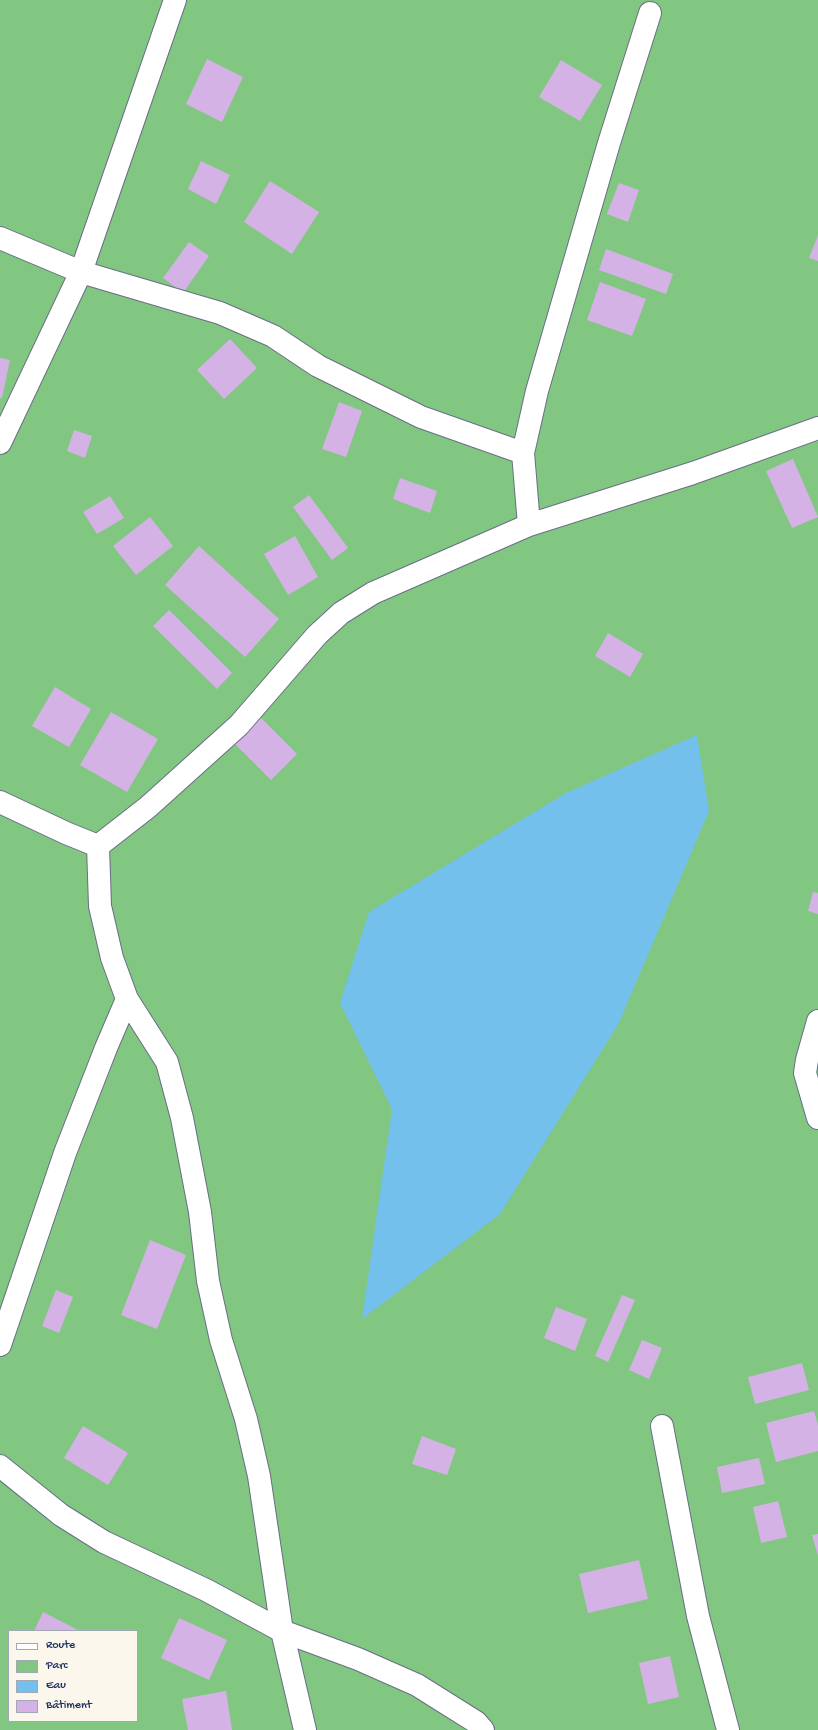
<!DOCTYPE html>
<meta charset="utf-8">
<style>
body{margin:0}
#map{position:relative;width:818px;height:1730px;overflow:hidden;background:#f6e3cc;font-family:"Gochi Hand",sans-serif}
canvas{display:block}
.legend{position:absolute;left:8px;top:1630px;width:130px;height:92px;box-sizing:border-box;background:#fbf7ec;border:1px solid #a1a7b3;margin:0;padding:5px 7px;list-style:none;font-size:12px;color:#1b2f5e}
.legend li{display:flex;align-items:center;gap:8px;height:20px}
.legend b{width:20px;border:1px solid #a1a7b3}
</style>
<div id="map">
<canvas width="818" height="1730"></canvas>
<ul class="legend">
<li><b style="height:5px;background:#fff"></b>Route</li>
<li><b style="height:11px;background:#82c781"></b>Parc</li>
<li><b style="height:11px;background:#73c0ed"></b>Eau</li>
<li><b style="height:11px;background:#d4b2e5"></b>Bâtiment</li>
</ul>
</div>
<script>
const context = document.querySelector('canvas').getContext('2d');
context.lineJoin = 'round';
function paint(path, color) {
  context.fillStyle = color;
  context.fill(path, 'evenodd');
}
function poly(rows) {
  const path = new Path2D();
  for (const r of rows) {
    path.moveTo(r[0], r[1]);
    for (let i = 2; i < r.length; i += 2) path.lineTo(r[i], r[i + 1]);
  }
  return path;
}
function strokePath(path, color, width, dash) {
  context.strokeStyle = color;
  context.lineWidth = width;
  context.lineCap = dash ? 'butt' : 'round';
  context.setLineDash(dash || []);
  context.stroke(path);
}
paint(poly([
 [0,0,818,0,818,1730,0,1730],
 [9,1631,137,1631,137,1721,9,1721]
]), '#82c781');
paint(poly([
 [697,735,709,811,619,1023,500,1214,362,1319,392,1109,340,1003,369,912,566,793]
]), '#73c0ed');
paint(poly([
 [207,59,243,77,222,122,186,104],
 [561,60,602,85,580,121,539,97],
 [201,161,230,175,216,204,188,189],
 [270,181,319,212,292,254,244,222],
 [619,183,639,190,628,222,607,214],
 [818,235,818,261,809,258],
 [189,242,209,256,183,293,163,278],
 [606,249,673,274,666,294,599,270],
 [600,282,646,299,632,336,587,320],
 [230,339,257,368,224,399,197,370],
 [0,358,10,360,2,398,0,398],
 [339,402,362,411,346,457,322,449],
 [74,430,92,436,85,458,67,451],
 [793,459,818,517,792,528,766,471],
 [400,478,437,491,430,513,393,499],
 [309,495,348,548,332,560,293,507],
 [110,496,124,518,97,534,83,512],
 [150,517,173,546,136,575,113,546],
 [295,536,318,577,288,595,264,554],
 [199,546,279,619,245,657,165,585],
 [169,610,232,673,217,689,153,626],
 [608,633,643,654,630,677,595,656],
 [55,687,91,709,69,747,32,726],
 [111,712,158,739,127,792,80,765],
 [261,718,297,754,271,780,235,744],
 [813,892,818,893,818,914,808,911],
 [150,1240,186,1255,157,1329,121,1315],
 [56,1290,73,1297,59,1333,42,1326],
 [622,1295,635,1300,608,1362,595,1356],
 [556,1307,587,1319,575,1351,544,1338],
 [642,1340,662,1348,649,1379,629,1370],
 [802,1363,809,1390,755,1404,748,1377],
 [814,1411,818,1425,818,1451,776,1462,766,1423],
 [83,1426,128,1453,108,1485,64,1458],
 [422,1436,456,1449,447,1475,412,1464],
 [759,1458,765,1484,722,1493,717,1467],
 [778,1501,787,1537,761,1543,753,1507],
 [818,1534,818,1556,812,1535],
 [639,1560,648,1599,588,1613,579,1574],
 [43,1612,80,1631,34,1631],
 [179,1618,227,1640,209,1680,161,1658],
 [670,1656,679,1697,648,1704,639,1663],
 [226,1691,232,1730,188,1730,182,1699]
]), '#d4b2e5');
const minor = poly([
 [0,238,81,272,220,313,273,336,318,366,421,417,523,453],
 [0,443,81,272,175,0],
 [529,525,523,453,537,391,609,143,650,13],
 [0,802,66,833,98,846],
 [818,1021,807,1060,805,1073,818,1118],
 [0,1345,65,1153,106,1048,127,999],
 [662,1426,698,1616,728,1730],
 [0,1466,61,1515,104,1542,206,1590,282,1631,358,1659,417,1685,476,1722,483,1730],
 [305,1730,282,1631,259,1476,246,1419,221,1340,208,1281,200,1212,182,1118,167,1062,127,999,112,958,100,906,98,846,148,807,239,725,317,635,341,613,373,593,529,525,693,473,818,428]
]);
strokePath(minor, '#686e84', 24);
strokePath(minor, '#fff', 22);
</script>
